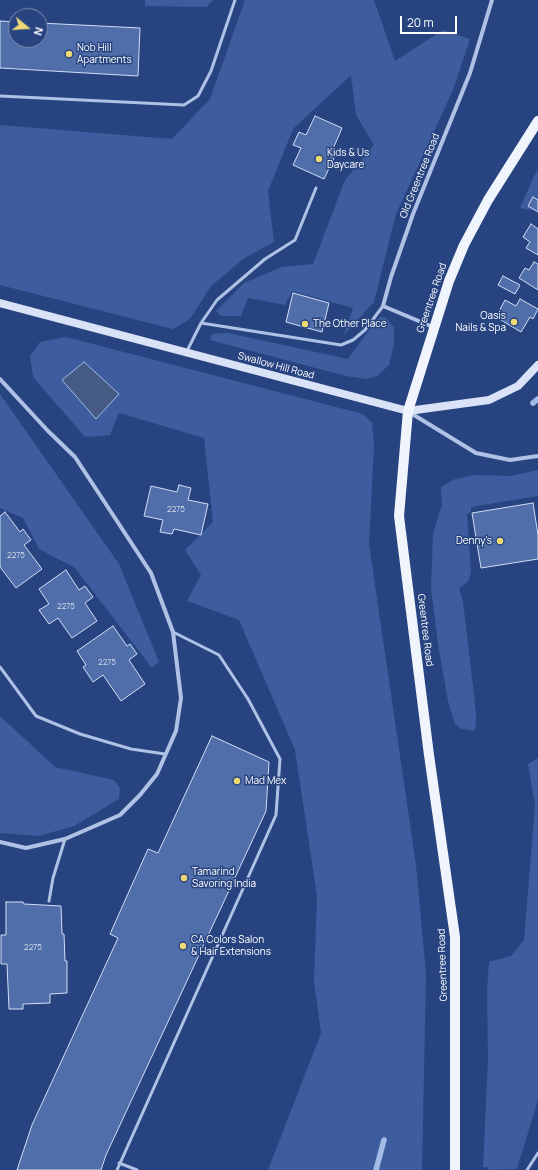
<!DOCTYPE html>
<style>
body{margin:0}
#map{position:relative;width:538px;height:1170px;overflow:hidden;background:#284480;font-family:Manrope,sans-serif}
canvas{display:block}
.north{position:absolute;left:8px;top:8px;width:40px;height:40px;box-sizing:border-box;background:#284480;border:1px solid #7e8fb3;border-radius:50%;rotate:108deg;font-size:11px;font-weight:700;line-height:16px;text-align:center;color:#fff}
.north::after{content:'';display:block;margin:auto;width:14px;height:18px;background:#edd976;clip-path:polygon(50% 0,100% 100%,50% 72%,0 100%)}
.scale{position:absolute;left:400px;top:16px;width:57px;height:18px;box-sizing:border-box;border:2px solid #fff;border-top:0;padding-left:5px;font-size:12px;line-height:14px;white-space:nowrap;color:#fff;-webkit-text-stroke:3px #284480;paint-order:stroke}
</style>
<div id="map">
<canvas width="538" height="1170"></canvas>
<div class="north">N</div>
<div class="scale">20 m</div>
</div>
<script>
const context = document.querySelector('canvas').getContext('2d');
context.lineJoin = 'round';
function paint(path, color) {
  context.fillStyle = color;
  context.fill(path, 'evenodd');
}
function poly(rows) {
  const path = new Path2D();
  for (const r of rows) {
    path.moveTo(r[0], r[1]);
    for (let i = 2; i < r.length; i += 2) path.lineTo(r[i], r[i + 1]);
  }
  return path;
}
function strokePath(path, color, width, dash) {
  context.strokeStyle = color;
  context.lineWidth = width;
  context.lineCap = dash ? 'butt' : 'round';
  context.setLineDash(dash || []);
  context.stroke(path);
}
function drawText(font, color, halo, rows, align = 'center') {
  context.font = font + ' Manrope,sans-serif';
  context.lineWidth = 3;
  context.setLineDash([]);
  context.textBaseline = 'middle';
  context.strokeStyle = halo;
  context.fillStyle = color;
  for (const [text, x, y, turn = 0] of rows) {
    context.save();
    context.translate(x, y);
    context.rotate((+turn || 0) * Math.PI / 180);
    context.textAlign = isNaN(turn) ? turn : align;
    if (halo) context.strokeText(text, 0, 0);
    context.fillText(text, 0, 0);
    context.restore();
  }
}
paint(poly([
 [145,0,214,0,206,7,145,6],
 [245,0,374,0,395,61,443,30,470,39,453,90,396,214,374,302,344,335,353,308,292,291,285,305,248,298,241,316,221,316,216,311,244,283,282,267,313,264,345,180,374,145,356,115,351,75,293,129,268,191,274,242,243,259,211,286,190,319,173,329,0,285,0,125,172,139,210,99],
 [538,170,538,211,520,208,535,174],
 [380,317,386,318,394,327,394,344,389,365,377,376,367,379,346,376,210,340,212,334,228,333,348,359,375,322],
 [66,337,363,414,372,423,374,446,369,544,416,865,426,974,422,1170,268,1170,321,1033,314,981,317,896,295,750,239,620,187,601,201,575,185,550,213,522,204,438,119,413,110,435,85,437,33,377,30,356,40,342],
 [0,394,119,564,159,662,152,668,75,568,39,549,23,518,0,508],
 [538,470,538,496,471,507,471,512,467,514,471,572,468,582,459,588,463,601,476,713,476,725,474,731,462,729,455,724,448,701,438,644,431,588,433,533,442,505,441,487,455,479,475,475,511,476],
 [0,716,55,767,114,780,120,788,119,799,74,826,39,836,0,833],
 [538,758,538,1100,517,1169,488,1170,487,1167,483,1167,488,1060,487,990,489,962,511,956,524,940,535,805,528,764]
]), '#3d5d9e');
const water = poly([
 [84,362,119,394,96,419,62,380,84,362]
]);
paint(water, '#455a85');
strokePath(water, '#a4bbe6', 1);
strokePath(poly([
 [533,403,538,399],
 [376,1170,384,1140]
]), '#a4bbe6', 5.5);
const building = poly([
 [0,21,16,22,16,40,40,40,40,23,140,28,138,76,0,68,0,21],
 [315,116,342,128,330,156,334,158,324,179,293,165,301,148,293,145,299,132,306,135,315,116],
 [533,197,538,200,538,212,528,206,533,197],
 [531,224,538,229,538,255,526,248,530,242,523,237,531,224],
 [534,262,538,264,538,290,519,278,525,268,529,270,534,262],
 [503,276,520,285,515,294,498,285,503,276],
 [293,293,329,303,322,332,286,322,293,293],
 [520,299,538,309,533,319,530,317,521,332,496,317,505,300,516,306,520,299],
 [179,485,191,488,188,500,208,504,201,535,174,529,172,534,160,532,163,520,144,516,151,486,177,492,179,485],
 [533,503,538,535,538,559,481,568,472,513,533,503],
 [5,512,20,532,23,529,31,540,24,545,42,569,16,588,0,567,0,516,5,512],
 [66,570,79,590,85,586,93,597,85,603,97,621,72,638,58,618,49,624,39,610,49,604,39,589,66,570],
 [113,626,127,646,130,644,137,654,129,660,145,684,121,701,103,675,93,682,83,667,86,665,77,651,113,626],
 [212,736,269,762,266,811,106,1155,101,1170,17,1170,32,1125,118,938,110,934,148,849,158,853,212,736],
 [6,902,23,902,24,904,61,906,62,934,64,934,65,961,67,961,67,993,50,994,50,1003,23,1004,23,1009,9,1009,7,964,1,964,1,935,6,935,6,902]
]);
paint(building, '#506ea9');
strokePath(building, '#d2def5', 1);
strokePath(poly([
 [0,96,184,105,198,96,211,71,235,0],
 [201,323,341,345,353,340,365,330,383,306],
 [187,351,201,323,217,300,265,259,295,240,316,188],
 [0,667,36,716,80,734,131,749,165,754],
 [49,901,53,878,65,839],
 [119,1163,137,1170],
 [117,1170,276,815,280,759,248,699,219,655,173,632],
 [527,1170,538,1153]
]), '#afc2e6', 3);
strokePath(poly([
 [433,327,383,306,391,277,413,214,470,73,492,0],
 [0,379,48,431,75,457,151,573,173,632,181,698,176,731,157,774,140,795,120,815,65,839,26,848,0,842],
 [409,412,476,453,510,460,538,456]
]), '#afc2e6', 4);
strokePath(poly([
 [0,303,408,411,489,400,518,386,538,365]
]), '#d9e2f6', 8);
strokePath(poly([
 [455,1170,455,937,429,755,399,516,408,411,449,281,464,245,488,200,538,121]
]), '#f0f4fd', 10);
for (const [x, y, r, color] of [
 [69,54,4,"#edd976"],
 [319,159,4,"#edd976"],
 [514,322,4,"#edd976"],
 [305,324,4,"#edd976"],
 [500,541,4,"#edd976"],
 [237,781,4,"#edd976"],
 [184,878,4,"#edd976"],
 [183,946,4,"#edd976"]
]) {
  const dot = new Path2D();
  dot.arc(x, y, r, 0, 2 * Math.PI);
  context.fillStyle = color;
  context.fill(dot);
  strokePath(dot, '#284480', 1.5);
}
drawText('8px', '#d3dbea', null, [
 ["2275",176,510],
 ["2275",16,556],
 ["2275",66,607],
 ["2275",107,663],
 ["2275",33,948]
]);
drawText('10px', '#fff', '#284480', [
 ["Nob Hill",77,48],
 ["Apartments",77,60],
 ["Kids & Us",327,153],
 ["Daycare",327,165],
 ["Oasis",506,316,"right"],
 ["Nails & Spa",506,328,"right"],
 ["The Other Place",313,324],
 ["Denny's",492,541,"right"],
 ["Mad Mex",245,781],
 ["Tamarind",192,872],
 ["Savoring India",192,884],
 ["CA Colors Salon",191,940],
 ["& Hair Extensions",191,952]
], 'left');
drawText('10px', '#fff', '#284480', [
 ["Old Greentree Road",420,176,-68],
 ["Greentree Road",432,298,-71],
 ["Swallow Hill Road",276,366,15],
 ["Greentree Road",425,630,83],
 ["Greentree Road",443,965,-92]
]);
</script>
